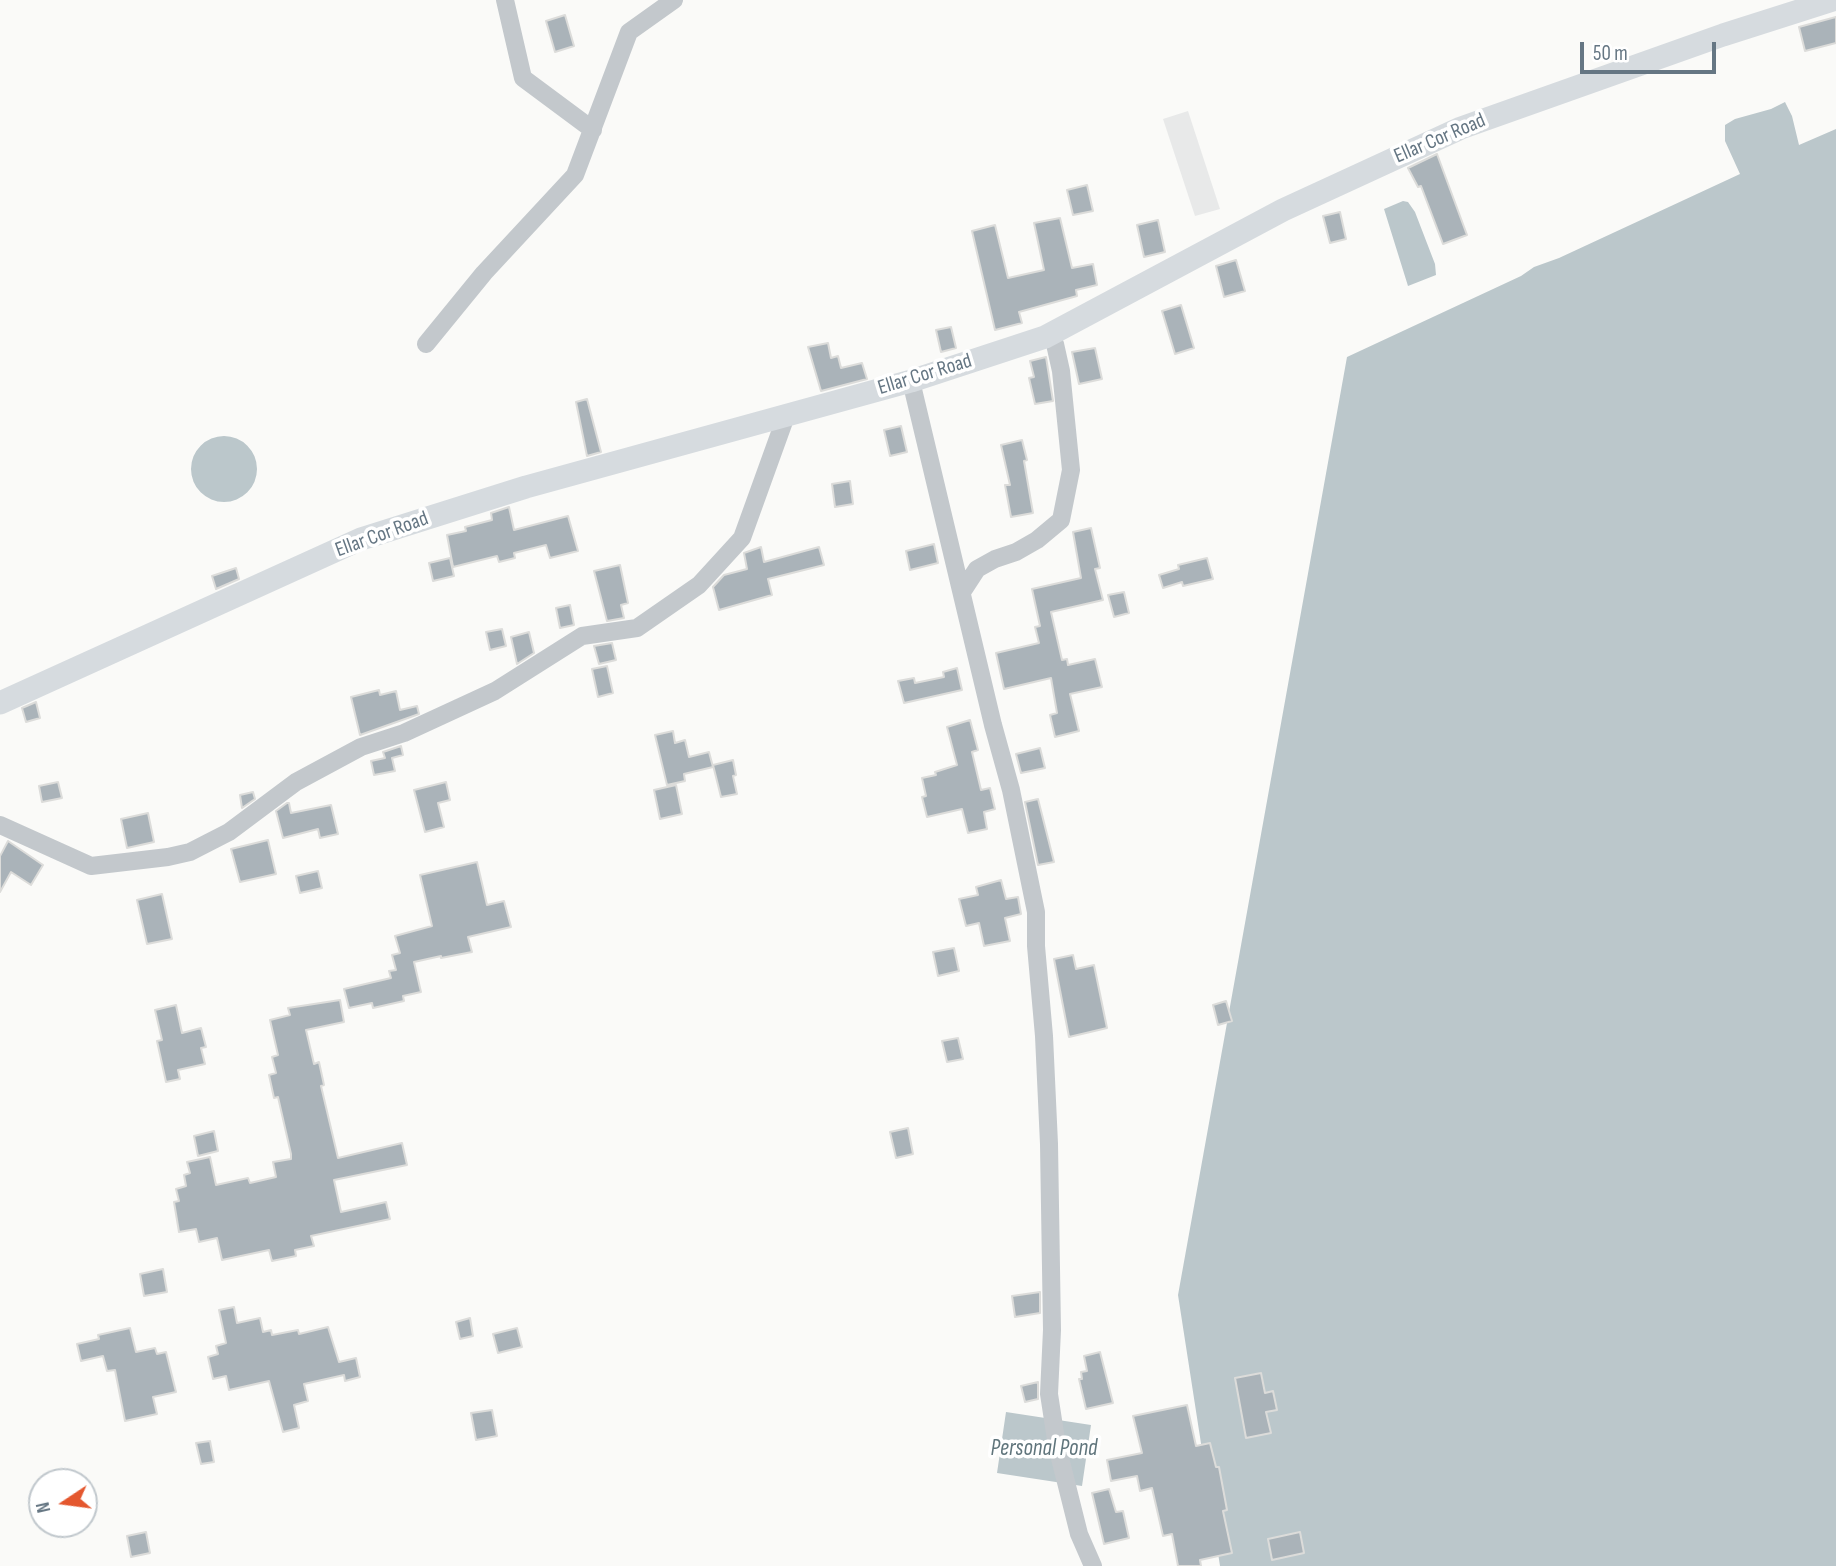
<!DOCTYPE html>
<style>
body{margin:0}
#map{position:relative;width:1836px;height:1566px;overflow:hidden;background:#fafaf8;font-family:"Sofia Sans Condensed",sans-serif}
canvas{display:block}
.north{position:absolute;left:28px;top:1468px;width:70px;height:70px;box-sizing:border-box;background:#fff;border:2px solid #c1c8cd;border-radius:50%;rotate:257deg;font-size:19px;font-weight:700;line-height:28px;text-align:center;color:#657683}
.north::after{content:'';display:block;margin:auto;width:24px;height:32px;background:#e4572e;clip-path:polygon(50% 0,100% 100%,50% 72%,0 100%)}
.scale{position:absolute;left:1580px;top:42px;width:136px;height:32px;box-sizing:border-box;border:4px solid #657683;border-top:0;padding-left:9px;font-size:21px;line-height:24px;white-space:nowrap;color:#657683;-webkit-text-stroke:5px #fff;paint-order:stroke}
</style>
<div id="map">
<canvas width="1836" height="1566"></canvas>
<div class="north">N</div>
<div class="scale">50 m</div>
</div>
<script>
const context = document.querySelector('canvas').getContext('2d');
context.lineJoin = 'round';
function paint(path, color) {
  context.fillStyle = color;
  context.fill(path, 'evenodd');
}
function poly(rows) {
  const path = new Path2D();
  for (const r of rows) {
    if (r.length === 3) {
      path.moveTo(r[0] + r[2], r[1]);
      path.arc(r[0], r[1], r[2], 0, 2 * Math.PI);
      continue;
    }
    path.moveTo(r[0], r[1]);
    for (let i = 2; i < r.length; i += 2) path.lineTo(r[i], r[i + 1]);
  }
  return path;
}
function strokePath(path, color, width, dash) {
  context.strokeStyle = color;
  context.lineWidth = width;
  context.lineCap = dash ? 'butt' : 'round';
  context.setLineDash(dash || []);
  context.stroke(path);
}
function drawText(font, color, halo, rows, align = 'center') {
  context.font = font + ' "Sofia Sans Condensed",sans-serif';
  context.lineWidth = 7;
  context.setLineDash([]);
  context.textBaseline = 'middle';
  context.strokeStyle = halo;
  context.fillStyle = color;
  for (const [text, x, y, turn = 0] of rows) {
    context.save();
    context.translate(x, y);
    context.rotate((+turn || 0) * Math.PI / 180);
    context.textAlign = isNaN(turn) ? turn : align;
    if (halo) context.strokeText(text, 0, 0);
    context.fillText(text, 0, 0);
    context.restore();
  }
}
paint(poly([
 [1188,111,1220,209,1195,216,1163,119]
]), '#e8e9e9');
paint(poly([
 [1785,102,1792,116,1799,145,1836,129,1836,1566,1220,1566,1178,1295,1347,357,1521,276,1534,267,1559,258,1740,174,1725,141,1725,125,1735,119,1771,109],
 [1403,201,1408,202,1415,212,1435,264,1436,275,1408,286,1384,209],
 [224,469,33],
 [1006,1412,1091,1425,1082,1486,997,1473]
]), '#bbc7cb');
const building = poly([
 [565,15,574,46,555,52,546,21,565,15],
 [1836,17,1836,43,1805,51,1799,27,1836,17],
 [1437,154,1467,235,1443,244,1421,186,1418,187,1408,168,1437,154],
 [1087,185,1093,211,1073,215,1067,190,1087,185],
 [1340,212,1346,239,1330,243,1323,216,1340,212],
 [1060,218,1072,268,1093,264,1097,285,1076,290,1077,296,1019,312,1022,323,995,330,972,231,995,225,1008,278,1044,270,1034,223,1060,218],
 [1158,220,1165,252,1144,257,1137,225,1158,220],
 [1236,260,1245,291,1224,297,1216,266,1236,260],
 [1181,305,1194,348,1175,354,1162,311,1181,305],
 [951,327,956,348,941,352,936,330,951,327],
 [828,343,831,358,838,356,841,368,862,363,867,379,821,391,808,347,828,343],
 [1095,348,1102,379,1079,384,1072,352,1095,348],
 [1046,357,1053,401,1035,404,1029,378,1034,377,1030,361,1046,357],
 [587,399,601,452,587,456,576,402,587,399],
 [901,426,907,452,890,456,884,430,901,426],
 [1022,440,1027,460,1024,461,1033,513,1011,517,1005,485,1010,485,1001,445,1022,440],
 [850,481,853,504,835,507,832,484,850,481],
 [509,507,514,530,568,516,578,551,550,558,546,545,514,553,515,558,499,562,497,556,453,567,447,535,466,531,465,527,492,520,491,513,509,507],
 [1091,528,1100,568,1095,569,1103,600,1051,612,1062,660,1067,659,1068,665,1095,659,1102,687,1070,694,1079,731,1055,737,1050,715,1057,713,1051,678,1004,689,996,653,1039,643,1035,627,1040,626,1032,589,1081,578,1073,532,1091,528],
 [934,544,938,563,910,570,906,551,934,544],
 [761,547,764,562,819,547,824,565,768,579,772,595,719,610,713,587,724,575,747,569,744,553,761,547],
 [450,558,454,576,433,581,429,563,450,558],
 [1207,558,1213,579,1183,586,1182,582,1163,588,1159,575,1179,569,1178,565,1207,558],
 [620,565,628,603,621,605,624,618,607,621,594,571,620,565],
 [236,568,239,579,216,589,212,576,236,568],
 [1124,592,1129,613,1114,617,1108,595,1124,592],
 [570,605,574,625,560,628,556,608,570,605],
 [502,629,506,646,490,650,486,632,502,629],
 [529,632,534,653,517,664,511,637,529,632],
 [612,643,616,660,599,664,594,646,612,643],
 [607,666,613,693,598,697,592,669,607,666],
 [957,668,962,690,904,703,898,681,914,678,915,683,944,677,943,672,957,668],
 [379,690,380,695,396,691,400,710,417,706,419,714,360,735,351,697,379,690],
 [36,702,40,718,26,722,22,708,36,702],
 [970,720,978,750,972,752,981,790,990,788,995,809,984,812,987,829,968,833,962,809,927,817,922,797,926,796,922,778,936,775,935,772,957,765,947,727,970,720],
 [673,731,675,743,685,740,689,757,709,752,713,767,684,774,685,781,667,785,655,735,673,731],
 [401,746,403,755,392,758,395,771,374,775,371,761,385,758,383,752,401,746],
 [1040,748,1045,768,1021,773,1016,754,1040,748],
 [733,760,736,775,733,776,737,794,721,797,713,765,733,760],
 [58,782,62,798,42,802,39,786,58,782],
 [446,782,450,800,438,803,444,827,425,832,414,790,446,782],
 [676,785,682,814,660,819,654,790,676,785],
 [253,792,255,799,242,808,240,795,253,792],
 [1038,799,1054,862,1038,865,1025,802,1038,799],
 [287,803,289,803,291,813,331,805,338,834,320,838,318,829,283,838,276,811,287,803],
 [148,813,154,842,127,848,121,819,148,813],
 [268,840,276,874,240,882,231,849,268,840],
 [8,841,43,865,31,885,11,872,0,892,0,856,8,841],
 [477,862,487,905,504,901,511,927,468,937,472,952,441,958,441,956,414,962,421,992,403,996,404,1001,373,1008,372,1003,349,1008,344,989,391,978,389,971,396,970,392,955,400,953,395,936,432,926,420,875,477,862],
 [318,871,322,888,300,893,296,876,318,871],
 [1001,880,1006,899,1018,897,1021,914,1005,918,1010,941,984,946,979,923,966,926,959,899,978,895,976,887,1001,880],
 [162,894,172,939,147,944,137,900,162,894],
 [954,948,959,971,938,976,933,952,954,948],
 [1073,955,1076,969,1094,965,1107,1028,1069,1037,1054,959,1073,955],
 [340,1000,344,1022,306,1030,314,1064,319,1062,324,1085,321,1086,338,1158,402,1143,407,1165,334,1180,341,1212,386,1202,390,1219,311,1236,314,1246,295,1250,296,1256,272,1261,269,1250,222,1260,217,1238,199,1242,196,1229,179,1232,174,1202,179,1201,176,1189,186,1186,184,1175,190,1173,187,1162,210,1157,216,1185,248,1178,250,1183,276,1177,273,1162,291,1159,291,1154,278,1097,274,1098,269,1075,276,1073,272,1057,278,1055,270,1020,290,1015,288,1008,340,1000],
 [1226,1001,1232,1021,1218,1025,1213,1005,1226,1001],
 [176,1005,182,1033,201,1028,206,1047,201,1048,205,1064,178,1070,180,1079,166,1082,157,1041,162,1040,155,1010,176,1005],
 [958,1038,963,1059,947,1062,942,1041,958,1038],
 [908,1128,913,1154,896,1158,890,1132,908,1128],
 [214,1131,218,1151,198,1156,194,1136,214,1131],
 [163,1269,167,1292,144,1296,140,1274,163,1269],
 [1040,1292,1040,1313,1015,1317,1012,1296,1040,1292],
 [234,1307,237,1323,260,1318,263,1332,271,1330,272,1335,298,1330,299,1334,328,1327,339,1362,356,1358,360,1377,345,1381,344,1375,304,1384,308,1401,294,1405,299,1428,283,1432,269,1381,229,1390,226,1376,213,1379,208,1357,218,1354,216,1346,226,1343,219,1310,234,1307],
 [470,1318,473,1336,460,1339,456,1322,470,1318],
 [130,1328,136,1352,155,1348,157,1354,166,1352,176,1392,153,1397,157,1414,125,1421,115,1370,107,1371,103,1356,81,1361,77,1344,99,1339,98,1335,130,1328],
 [517,1328,522,1347,498,1353,493,1334,517,1328],
 [1100,1352,1113,1403,1086,1409,1079,1379,1082,1379,1081,1372,1087,1371,1084,1356,1100,1352],
 [1261,1373,1265,1393,1273,1391,1277,1410,1266,1412,1271,1433,1246,1438,1235,1378,1261,1373],
 [1038,1382,1038,1399,1025,1402,1021,1386,1038,1382],
 [1187,1405,1196,1446,1210,1443,1216,1467,1219,1467,1227,1510,1223,1511,1232,1553,1200,1560,1201,1566,1178,1566,1172,1534,1163,1536,1152,1488,1140,1491,1137,1476,1111,1481,1107,1460,1142,1453,1133,1416,1187,1405],
 [492,1410,497,1436,476,1440,471,1413,492,1410],
 [210,1441,214,1462,201,1464,196,1443,210,1441],
 [1109,1489,1116,1512,1123,1511,1129,1538,1104,1544,1092,1493,1109,1489],
 [146,1532,150,1553,131,1557,127,1536,146,1532],
 [1300,1532,1304,1553,1272,1560,1268,1539,1300,1532]
]);
paint(building, '#aab3b9');
strokePath(building, '#dcdcda', 2);
strokePath(poly([
 [505,0,523,78,593,130],
 [426,344,484,273,575,175,629,32,674,0],
 [911,381,993,725,1011,790,1036,912,1036,946,1044,1036,1049,1144,1052,1330,1049,1394,1057,1446,1079,1534,1093,1566],
 [962,592,977,569,995,559,1016,552,1037,540,1061,520,1071,470,1061,371,1055,344],
 [0,825,91,866,168,857,190,852,229,832,296,782,361,747,404,733,495,691,582,636,637,628,699,585,742,538,786,416]
]), '#c3c8cc', 18);
strokePath(poly([
 [0,703,361,539,526,487,911,381,1045,337,1283,210,1461,128,1723,35,1833,0]
]), '#d6dbdf', 23);
drawText('21px', '#657683', '#fff', [
 ["Ellar Cor Road",1440,139,-23],
 ["Ellar Cor Road",925,375,-17],
 ["Ellar Cor Road",382,535,-20]
]);
drawText('italic 23px', '#60757c', '#fff', [
 ["Personal Pond",1044,1449]
]);
</script>
